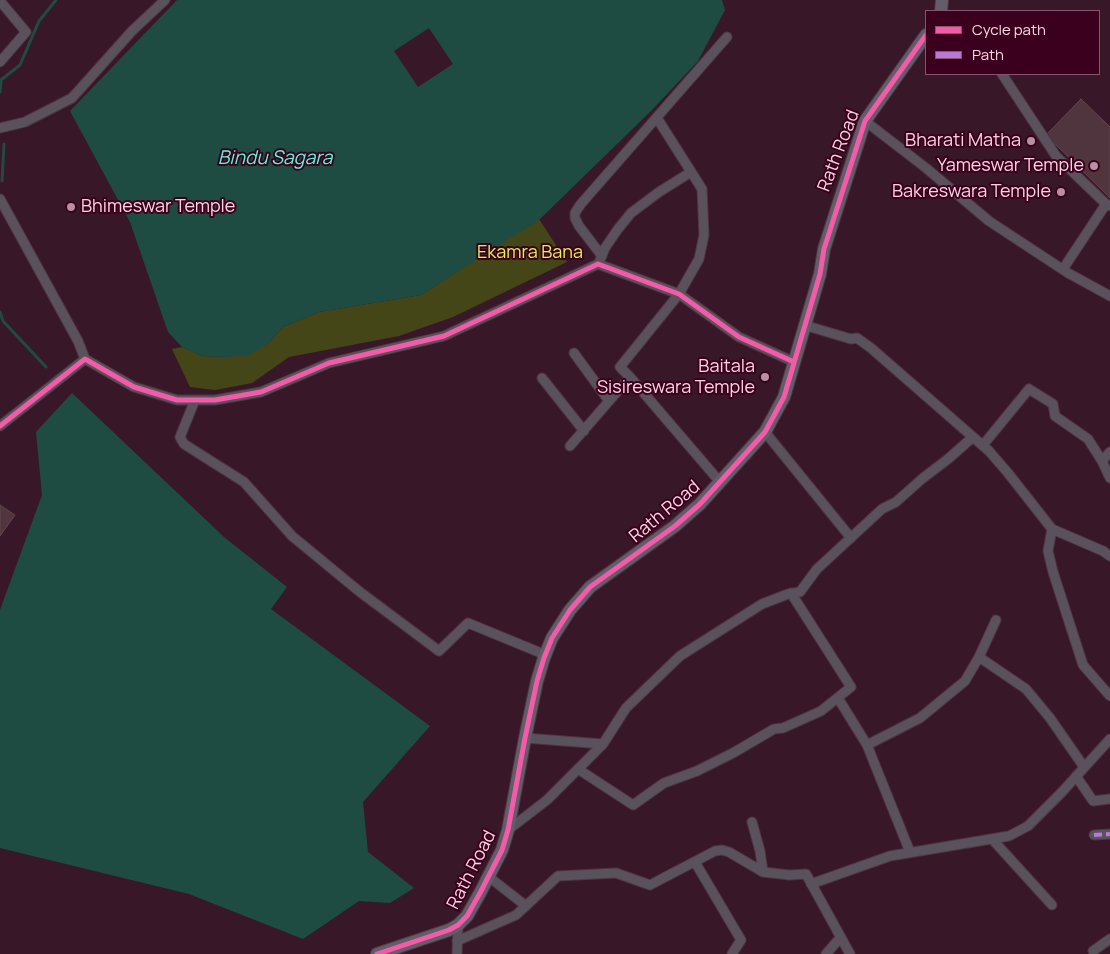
<!DOCTYPE html>
<style>
body{margin:0}
#map{position:relative;width:1110px;height:954px;overflow:hidden;background:#381828;font-family:Manrope,sans-serif}
canvas{display:block}
.legend{position:absolute;left:925px;top:10px;width:175px;height:65px;box-sizing:border-box;background:#3b001e;border:1px solid #87546c;margin:0;padding:6px 9px;list-style:none;font-size:15px;color:#fad3e0}
.legend li{display:flex;align-items:center;gap:10px;height:25px}
.legend b{width:25px;border:1px solid #87546c}
</style>
<div id="map">
<canvas width="1110" height="954"></canvas>
<ul class="legend">
<li><b style="height:6px;background:#f35aa7"></b>Cycle path</li>
<li><b style="height:6px;background:#ba77d6"></b>Path</li>
</ul>
</div>
<script>
const context = document.querySelector('canvas').getContext('2d');
context.lineJoin = 'round';
function paint(path, color) {
  context.fillStyle = color;
  context.fill(path, 'evenodd');
}
function poly(rows) {
  const path = new Path2D();
  for (const r of rows) {
    path.moveTo(r[0], r[1]);
    for (let i = 2; i < r.length; i += 2) path.lineTo(r[i], r[i + 1]);
  }
  return path;
}
function strokePath(path, color, width, dash) {
  context.strokeStyle = color;
  context.lineWidth = width;
  context.lineCap = dash ? 'butt' : 'round';
  context.setLineDash(dash || []);
  context.stroke(path);
}
function drawText(font, color, halo, rows, align = 'center') {
  context.font = font + ' Manrope,sans-serif';
  context.lineWidth = 4;
  context.setLineDash([]);
  context.textBaseline = 'middle';
  context.strokeStyle = halo;
  context.fillStyle = color;
  for (const [text, x, y, turn = 0] of rows) {
    context.save();
    context.translate(x, y);
    context.rotate((+turn || 0) * Math.PI / 180);
    context.textAlign = isNaN(turn) ? turn : align;
    if (halo) context.strokeText(text, 0, 0);
    context.fillText(text, 0, 0);
    context.restore();
  }
}
paint(poly([
 [539,219,567,262,453,317,399,336,289,357,252,383,215,390,190,387,172,349,182,347,202,356,228,357,269,343,283,327,319,312,421,295]
]), '#454618');
paint(poly([
 [177,0,722,0,725,10,698,61,652,110,539,220,421,295,319,312,283,327,269,343,250,355,228,357,202,356,182,347,168,332,130,222,70,111],
 [429,28,453,64,418,87,394,51],
 [72,393,224,537,287,587,271,609,430,726,363,802,368,852,414,888,390,903,359,901,303,939,189,894,0,848,0,610,42,495,36,432]
]), '#1f4c42');
strokePath(poly([
 [0,92,1,80,20,65,39,21,56,0],
 [2,181,4,144],
 [0,312,3,321,46,367]
]), '#1f4c42', 3);
const building = poly([
 [1081,99,1110,127,1110,198,1046,135,1081,99],
 [0,505,15,515,0,536,0,505]
]);
paint(building, '#51353e');
strokePath(building, '#61464d', 1);
const street = poly([
 [0,1,26,32,0,62],
 [1002,74,1056,156,1106,204,1110,206],
 [865,121,926,168,989,221,1068,273,1110,296],
 [0,128,25,122,72,98,132,31,165,0],
 [0,199,78,341,85,359],
 [602,256,579,226,575,218,575,213,580,205,727,37],
 [600,260,605,248,618,229,631,213,659,192,691,172],
 [1063,269,1106,204],
 [804,325,851,339,857,338,871,348,989,451,1008,473,1052,529,1048,551,1053,572,1083,665,1110,696],
 [574,353,609,401],
 [630,377,620,367,679,294,699,259,704,235,702,189,657,118],
 [542,378,584,431],
 [195,400,180,437,184,444,244,482,292,536,360,592,439,651,468,623,541,653,544,658],
 [0,426,85,359,134,387,177,400,215,400,261,392,329,363,444,336,598,264,679,294,739,337,794,362],
 [765,432,851,538],
 [983,445,1029,389,1053,404,1055,416,1088,439,1102,461,1110,452],
 [570,446,630,377,720,482],
 [1102,461,1110,478],
 [1052,529,1103,551,1110,556],
 [979,657,1026,689,1050,718,1084,767],
 [838,698,867,745,910,852],
 [525,738,603,744,626,708,680,656,762,604,788,594,800,592,817,569,882,509,896,502,923,478,948,459,973,437],
 [867,745,920,718,965,681,979,657,996,620],
 [578,769,633,805,664,783,697,771,733,753,774,729,783,728,821,711,851,687,791,593],
 [1076,776,1093,801,1110,799],
 [752,822,760,851,763,872],
 [508,830,547,800,603,744],
 [1094,835,1110,834],
 [992,839,1052,905],
 [695,862,741,940,732,954],
 [489,877,526,906],
 [811,884,890,856,1009,836,1028,826,1062,792,1110,739],
 [457,941,516,915,558,876,616,873,650,885,715,851,722,850,729,852,763,872,789,875,806,874,850,954],
 [1093,951,1110,939],
 [457,954,458,925],
 [826,954,841,937]
]);
const secondary = poly([
 [941,11,942,0],
 [377,954,449,930,458,925,467,916,480,893,502,850,508,830,525,738,537,681,544,658,552,638,570,610,590,587,675,526,700,504,765,432,784,397,820,274,824,249,865,121,926,35]
]);
strokePath(street, '#513542', 11);
strokePath(secondary, '#513542', 14);
strokePath(street, '#59525d', 9);
strokePath(secondary, '#635c69', 12);
strokePath(poly([
 [1094,835,1110,834]
]), '#ba77d6', 4, [8, 4]);
strokePath(poly([
 [0,426,85,359,134,387,177,400,215,400,261,392,329,363,444,336,598,264,679,294,739,337,794,362],
 [377,954,449,930,458,925,467,916,480,893,502,850,508,830,525,738,537,681,544,658,552,638,570,610,590,587,675,526,700,504,765,432,784,397,820,274,824,249,865,121,926,35]
]), '#f35aa7', 5);
for (const [x, y, r, color] of [
 [1031,141,5,"#b692a0"],
 [1094,166,5,"#b692a0"],
 [1061,192,5,"#b692a0"],
 [71,207,5,"#b692a0"],
 [765,377,5,"#b692a0"]
]) {
  const dot = new Path2D();
  dot.arc(x, y, r, 0, 2 * Math.PI);
  context.fillStyle = color;
  context.fill(dot);
  strokePath(dot, '#3b001e', 2);
}
drawText('18px', '#fad3e0', '#3b001e', [
 ["Bharati Matha",1021,141],
 ["Yameswar Temple",1084,166],
 ["Bakreswara Temple",1051,192],
 ["Bhimeswar Temple",81,207,"left"],
 ["Baitala",755,367],
 ["Sisireswara Temple",755,388]
], 'right');
drawText('18px', '#fad3e0', '#3b001e', [
 ["Rath Road",839,151,-69],
 ["Rath Road",665,512,-40],
 ["Rath Road",472,870,-63]
]);
drawText('18px', '#def054', '#3b001e', [
 ["Ekamra Bana",530,253]
]);
drawText('italic 19px', '#58f6d4', '#3b001e', [
 ["Bindu Sagara",275,159]
]);
</script>
